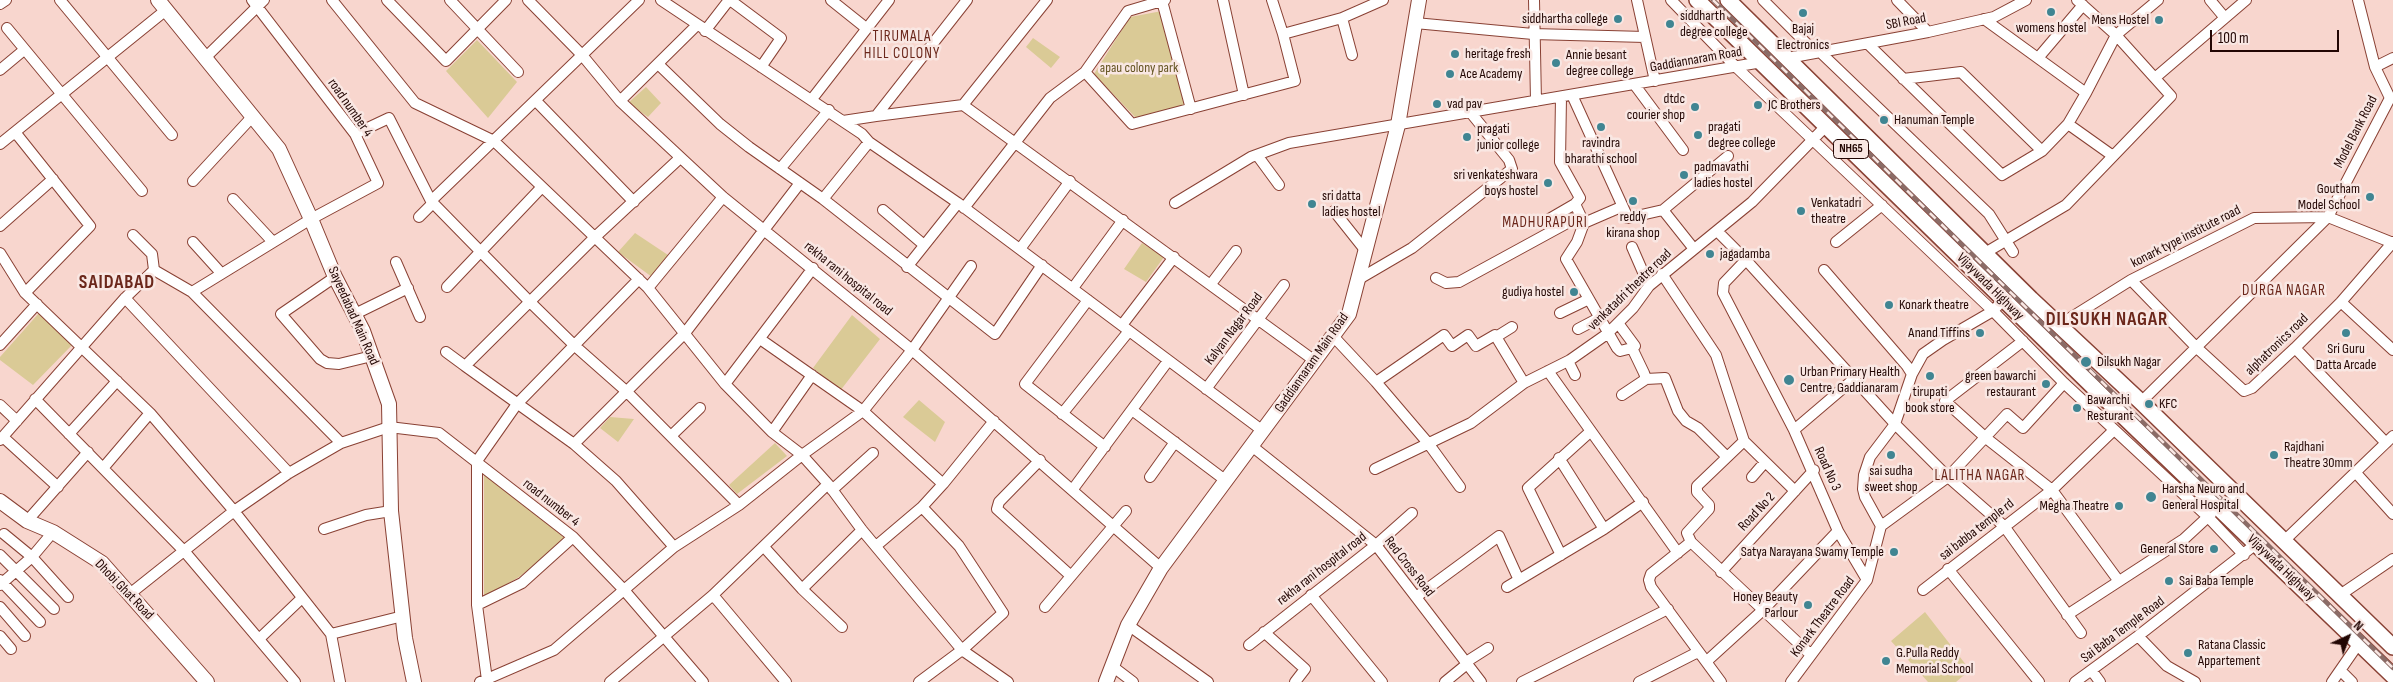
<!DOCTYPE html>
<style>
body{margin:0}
#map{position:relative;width:2393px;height:682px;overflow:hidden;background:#f8d6ce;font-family:"Sofia Sans Condensed",sans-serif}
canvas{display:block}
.north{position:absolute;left:2323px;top:612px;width:50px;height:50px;-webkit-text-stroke:4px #f9e7e3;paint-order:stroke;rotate:43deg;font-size:14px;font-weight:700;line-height:20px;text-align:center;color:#220603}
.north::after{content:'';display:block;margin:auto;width:18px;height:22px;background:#220603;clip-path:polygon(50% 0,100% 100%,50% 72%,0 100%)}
.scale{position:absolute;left:2210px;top:30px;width:129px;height:22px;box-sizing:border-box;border:2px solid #220603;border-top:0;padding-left:6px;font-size:15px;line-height:18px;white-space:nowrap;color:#220603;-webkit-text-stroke:4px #f9e7e3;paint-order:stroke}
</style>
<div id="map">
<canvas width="2393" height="682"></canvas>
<div class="north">N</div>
<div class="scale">100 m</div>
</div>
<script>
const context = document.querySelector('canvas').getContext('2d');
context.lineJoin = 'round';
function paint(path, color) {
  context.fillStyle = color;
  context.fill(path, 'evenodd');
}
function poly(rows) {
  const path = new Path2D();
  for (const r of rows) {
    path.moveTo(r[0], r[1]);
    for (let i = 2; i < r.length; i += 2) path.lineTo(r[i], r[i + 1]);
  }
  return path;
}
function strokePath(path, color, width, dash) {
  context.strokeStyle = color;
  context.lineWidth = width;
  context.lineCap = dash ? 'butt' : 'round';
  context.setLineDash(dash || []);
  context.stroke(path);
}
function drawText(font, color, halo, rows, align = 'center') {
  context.font = font + ' "Sofia Sans Condensed",sans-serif';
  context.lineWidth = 5;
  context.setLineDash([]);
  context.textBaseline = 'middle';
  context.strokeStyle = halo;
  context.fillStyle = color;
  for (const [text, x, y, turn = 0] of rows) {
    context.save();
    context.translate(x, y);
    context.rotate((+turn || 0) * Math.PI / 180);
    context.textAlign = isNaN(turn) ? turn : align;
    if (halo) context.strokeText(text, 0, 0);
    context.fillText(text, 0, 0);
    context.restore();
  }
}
paint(poly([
 [1162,11,1186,105,1136,118,1094,74,1130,17],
 [1033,38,1060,57,1051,68,1026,47],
 [477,40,517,82,488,118,446,71],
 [646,87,661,103,648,117,628,103],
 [635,233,668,255,652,277,618,252],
 [1142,243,1164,257,1146,282,1124,269],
 [39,313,73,344,33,385,0,360,0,357],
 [852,315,880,339,840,391,813,368],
 [919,400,945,422,935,442,903,417],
 [610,417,634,419,618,442,600,428],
 [775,443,787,456,737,494,729,485],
 [484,472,567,540,519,577,484,597],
 [1925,612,1970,670,1956,682,1928,682,1891,641]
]), '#daca96');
const minor = poly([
 [60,0,172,135],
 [332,0,415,103,494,141,648,288,725,384,772,432,802,455,828,484,862,530,962,650,1008,682],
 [387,0,446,61,506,0],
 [450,0,518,72],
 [528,0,582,55,620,101,723,197,912,350,1161,568],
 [661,0,862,134,869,142,958,203,1263,431],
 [730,0,781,38,761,67],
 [831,0,866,28],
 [1223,0,1244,95],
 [1272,0,1283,34,1342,18,1383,0],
 [1534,0,1536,101],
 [1637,0,1655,81],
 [1671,0,1736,67,1993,311,2064,383,2208,517,2244,555],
 [1763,0,1815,52],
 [1897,0,1928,32],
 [2210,0,2225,18],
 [1162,1,1191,109],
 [0,4,6,0],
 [1342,18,1352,55],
 [1984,19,2086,93,2116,35,2158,0],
 [1415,23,1533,34,1645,37],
 [7,28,142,191],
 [705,31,729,0],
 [1868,44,2002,175,2042,151,2068,124,2086,93],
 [1819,51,1989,214,2013,252],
 [1788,58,1928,32,1994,17,2026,0],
 [2038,58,2083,5],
 [204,59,264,0],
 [658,64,720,124,749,147,823,199,995,334,1042,265],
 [2375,67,2393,58],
 [0,70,24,50],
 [1085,72,1132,124,1295,81,1283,34],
 [2156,77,2246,0],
 [1903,79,1961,72,2042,151],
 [1634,84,1683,150],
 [1572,95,1628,218,1663,210,1728,156],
 [1561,97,1560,162,1580,198,1575,204,1584,223,1577,242,1566,259,1617,348,1620,351,1632,348,1644,373,1646,379,1622,395],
 [812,99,889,0],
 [536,101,634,202],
 [620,101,697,25],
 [963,105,1047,0],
 [876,116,963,105,1315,361],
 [843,121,876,116,967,0],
 [2068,124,2113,156],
 [15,132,90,226,25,293],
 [355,134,389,118,431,201,529,301,575,346,626,391,739,505],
 [0,144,166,10],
 [1257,155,1279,185],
 [780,169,829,110],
 [193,181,252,117],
 [233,199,273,242],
 [823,199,869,142],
 [431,201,639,0],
 [1175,203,1251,157,1289,143,1762,62],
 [964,208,1050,98,1085,72,1128,11,1165,0],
 [883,210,924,245],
 [1663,210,1694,249],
 [1334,211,1365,250],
 [419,217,433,203],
 [1544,222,1575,204],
 [1584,223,1621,207],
 [0,226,53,179],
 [1717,231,1746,260,1895,424,1948,477,2004,526,2081,633],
 [133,235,152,254,154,270],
 [193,242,221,273],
 [1836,242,1882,205],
 [1632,247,1649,286],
 [1020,249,1070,181],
 [0,253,25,293,150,413,234,511,331,634,340,682],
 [1985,253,2066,205,2171,96,2116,35,2077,0],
 [396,262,420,317],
 [907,267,958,203],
 [1824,270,1907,366,1912,374],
 [1662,274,1716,355,1744,441,1795,491],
 [335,277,281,314,320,359,327,363,339,364,372,356],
 [1436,278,1446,283,1459,282,1580,216],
 [1359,279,1412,248,1512,169,1509,160,1471,113],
 [2131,280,2196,347,2244,391,2252,388,2295,348,2341,302,2393,242],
 [1211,284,1236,251],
 [447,287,541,188],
 [648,288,723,197],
 [1073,288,1123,220],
 [192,292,341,443],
 [125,298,289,473],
 [1088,300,1025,384,1105,447],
 [2341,302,2393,350],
 [1560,313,1589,299],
 [355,314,408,288],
 [1618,323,1635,346],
 [1122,325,1174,257],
 [2059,325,2131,280,2254,218,2328,217,2393,243],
 [1578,329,1599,318],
 [1333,336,1376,382,1428,443,1460,487],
 [1496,337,1512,327],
 [760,339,863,411,943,484,994,421],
 [2023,341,1945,401,1986,438,2052,490,2118,580],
 [0,345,37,304],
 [2295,348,2386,443],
 [446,352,465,366],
 [1568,361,1575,375],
 [1548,371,1678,553],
 [1646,379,1665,378,1678,411,1686,421,1698,428,1726,456],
 [1376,382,1444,335,1452,346,1468,335,1476,346,1495,335,1524,383],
 [725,384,813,268],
 [1206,389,1284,285],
 [35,399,185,552,295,682],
 [2141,402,2328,217,2390,98,2375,67,2358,0],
 [0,405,17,421],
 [1132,410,1225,480],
 [1062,414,1129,331],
 [1794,430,1855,378],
 [772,432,812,375],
 [69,434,117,381],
 [672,435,700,408],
 [3,437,58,487],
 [0,440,125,298,154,270,192,292,311,219,378,183,355,134,252,0],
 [574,444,685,333,800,183],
 [1253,447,1376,545,1481,682],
 [1559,458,1604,529],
 [1040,460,999,502,997,509,1071,576],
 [104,467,150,413],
 [1375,469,1471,423,1524,383,1570,360,1607,334,1633,308,1649,286,1752,202,1827,125],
 [2356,473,2393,514],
 [1150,477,1175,442],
 [1752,477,1765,462],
 [1073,489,1168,361],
 [832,490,873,453],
 [27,521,88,452],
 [1881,526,1948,477,2007,414,2023,428,2064,383],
 [324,529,366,515,391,511],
 [1838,531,1867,580],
 [4,534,32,557,68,597],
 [2284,541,2393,436],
 [1691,542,1811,655],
 [876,546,922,507],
 [674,547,616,481,574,444,465,366,594,238,680,158],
 [764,547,802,589,842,627],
 [0,555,54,609],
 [1561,555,1528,488,1591,431],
 [1948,569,2039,682],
 [1721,572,1814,470],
 [0,580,40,622],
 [0,585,32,557,53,532],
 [1507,587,1604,529,1643,502],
 [802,589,862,530],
 [1923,590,2052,490,2114,430],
 [131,593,234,511,289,473,341,443,389,427,439,433,573,537,624,590,703,682],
 [713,595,786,682],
 [1311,595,1382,682],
 [2340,595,2393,559],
 [1416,597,1499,536,1518,578],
 [477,605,522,583,573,537],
 [0,607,25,636],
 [1045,607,1126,511],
 [2067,615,2184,539,2211,514],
 [1128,625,1208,682],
 [1264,632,1305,669,1295,682],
 [331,634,403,616],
 [0,636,11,649],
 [2138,636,2167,666,2195,682],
 [259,639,302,598],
 [1249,645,1376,545,1412,513],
 [1707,661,1763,610,1838,531,1794,430,1723,293,1724,283,1746,260],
 [1466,662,1488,648],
 [1112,666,1133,682],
 [2092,671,2100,682],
 [2341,671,2352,682],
 [487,680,477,605,477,461,517,404,639,279],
 [480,682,554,650,674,547,739,505,802,455,863,411,912,350,971,266],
 [610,682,713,595,828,484],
 [919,682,962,650,1003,613,959,546,922,507,943,484],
 [1445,682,1467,664],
 [1522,682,1668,609],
 [1639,682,1698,652],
 [1721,682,1651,587,1649,580,1651,574,1691,542,1687,533,1709,509,1709,505,1697,492,1697,486,1744,441],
 [1791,682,1867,580,1881,526,1865,497,1863,489,1864,475,1870,457,1895,424,1912,374,1923,354,1943,340,1993,311,2003,300],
 [2075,682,2138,636,2256,544],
 [2332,682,2359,643]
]);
const major = poly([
 [158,0,279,149,311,219,335,277,363,331,389,404,391,511,405,638,414,682],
 [0,501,27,521,53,532,102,563,207,682],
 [1106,682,1128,625,1161,568,1349,314,1398,125,1419,0]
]);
const highway = poly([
 [1697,0,2125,418,2393,676],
 [1728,0,2031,299,2141,402,2393,647]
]);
strokePath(minor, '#894134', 12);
strokePath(major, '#894134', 16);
strokePath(highway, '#894134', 18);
strokePath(minor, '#fff', 10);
strokePath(major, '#fff', 14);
strokePath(highway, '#fff', 15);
const rail = poly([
 [1713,0,2393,668]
]);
strokePath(rail, '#8b6c67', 4.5);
strokePath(rail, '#f9e7e3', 2.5, [8]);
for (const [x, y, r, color] of [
 [2051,12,5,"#408592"],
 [1803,13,5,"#408592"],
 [1618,19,5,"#408592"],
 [2159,20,5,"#408592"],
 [1670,24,5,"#408592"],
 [1455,54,5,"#408592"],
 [1556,63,5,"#408592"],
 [1450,74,5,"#408592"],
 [1437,104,5,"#408592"],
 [1758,105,5,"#408592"],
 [1695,107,5,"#408592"],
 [1884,120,5,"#408592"],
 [1601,127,5,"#408592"],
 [1698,135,5,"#408592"],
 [1467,137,5,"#408592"],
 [1684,175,5,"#408592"],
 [1548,183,5,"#408592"],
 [2370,197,5,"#408592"],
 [1633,201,5,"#408592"],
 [1312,204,5,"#408592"],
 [1801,211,5,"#408592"],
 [1710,254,5,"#408592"],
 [1574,292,5,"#408592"],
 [1889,305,5,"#408592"],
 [1980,333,5,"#408592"],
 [2346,333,5,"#408592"],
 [2086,362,6,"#408592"],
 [1930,376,5,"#408592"],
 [1789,380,6,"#408592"],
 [2046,384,5,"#408592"],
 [2149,404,5,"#408592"],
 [2077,408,5,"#408592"],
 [1891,455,5,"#408592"],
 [2274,455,5,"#408592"],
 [2151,497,6,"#408592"],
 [2119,506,5,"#408592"],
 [2214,549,5,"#408592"],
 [1894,552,5,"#408592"],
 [2169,581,5,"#408592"],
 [1808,605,5,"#408592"],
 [2188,653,5,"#408592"],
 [1886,661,5,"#408592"]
]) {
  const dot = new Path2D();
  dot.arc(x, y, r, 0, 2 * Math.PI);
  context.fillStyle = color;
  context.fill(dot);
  strokePath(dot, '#f9e7e3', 2);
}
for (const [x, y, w] of [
 [1851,149,35]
]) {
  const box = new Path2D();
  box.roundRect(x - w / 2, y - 9.5, w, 19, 4);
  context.fillStyle = '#f9e7e3';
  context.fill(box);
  strokePath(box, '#220603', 1);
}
drawText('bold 12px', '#220603', null, [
 ["NH65",1851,149]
]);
drawText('14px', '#220603', '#f9e7e3', [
 ["siddharth",1680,16],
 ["degree college",1680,32],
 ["siddhartha college",1608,19,"right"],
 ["Mens Hostel",2149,20,"right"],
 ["womens hostel",2051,28,"center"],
 ["Bajaj",1803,29,"center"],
 ["Electronics",1803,45,"center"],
 ["heritage fresh",1465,54],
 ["Annie besant",1566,55],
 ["degree college",1566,71],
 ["Ace Academy",1460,74],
 ["dtdc",1685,99,"right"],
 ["courier shop",1685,115,"right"],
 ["vad pav",1447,104],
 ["JC Brothers",1768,105],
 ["Hanuman Temple",1894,120],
 ["pragati",1708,127],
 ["degree college",1708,143],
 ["pragati",1477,129],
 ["junior college",1477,145],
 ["ravindra",1601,143,"center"],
 ["bharathi school",1601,159,"center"],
 ["padmavathi",1694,167],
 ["ladies hostel",1694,183],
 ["sri venkateshwara",1538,175,"right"],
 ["boys hostel",1538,191,"right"],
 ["Goutham",2360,189,"right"],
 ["Model School",2360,205,"right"],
 ["sri datta",1322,196],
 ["ladies hostel",1322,212],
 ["Venkatadri",1811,203],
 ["theatre",1811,219],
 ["reddy",1633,217,"center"],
 ["kirana shop",1633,233,"center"],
 ["jagadamba",1720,254],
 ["gudiya hostel",1564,292,"right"],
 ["Konark theatre",1899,305],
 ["Anand Tiffins",1970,333,"right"],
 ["Sri Guru",2346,349,"center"],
 ["Datta Arcade",2346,365,"center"],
 ["Dilsukh Nagar",2097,362],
 ["Urban Primary Health",1800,372],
 ["Centre, Gaddianaram",1800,388],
 ["green bawarchi",2036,376,"right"],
 ["restaurant",2036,392,"right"],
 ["tirupati",1930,392,"center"],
 ["book store",1930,408,"center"],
 ["Bawarchi",2087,400],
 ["Resturant",2087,416],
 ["KFC",2159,404],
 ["Rajdhani",2284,447],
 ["Theatre 30mm",2284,463],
 ["sai sudha",1891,471,"center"],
 ["sweet shop",1891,487,"center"],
 ["Harsha Neuro and",2162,489],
 ["General Hospital",2162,505],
 ["Megha Theatre",2109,506,"right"],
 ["General Store",2204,549,"right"],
 ["Satya Narayana Swamy Temple",1884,552,"right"],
 ["Sai Baba Temple",2179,581],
 ["Honey Beauty",1798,597,"right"],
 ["Parlour",1798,613,"right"],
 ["Ratana Classic",2198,645],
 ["Appartement",2198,661],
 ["G.Pulla Reddy",1896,653],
 ["Memorial School",1896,669]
], 'left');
drawText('14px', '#220603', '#f9e7e3', [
 ["SBI Road",1906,22,-11],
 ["Gaddiannaram Road",1696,60,-10],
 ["road number 4",350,108,55],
 ["Model Bank Road",2356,132,-63],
 ["konark type institute road",2186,237,-27],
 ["rekha rani hospital road",848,279,39],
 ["Vijaywada Highway",1990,287,45],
 ["venkatadri theatre road",1630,290,-44],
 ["Sayeedabad Main Road",353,316,66],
 ["Kalyan Nagar Road",1234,329,-53],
 ["alphatronics road",2277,345,-44],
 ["Gaddiannaram Main Road",1312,363,-55],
 ["Road No 3",1827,469,66],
 ["road number 4",551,503,38],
 ["Road No 2",1757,512,-47],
 ["sai babba temple rd",1977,530,-38],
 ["Red Cross Road",1409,567,52],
 ["Vijaywada Highway",2281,568,44],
 ["rekha rani hospital road",1322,569,-38],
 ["Dhobi Ghat Road",124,590,46],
 ["Konark Theatre Road",1823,617,-53],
 ["Sai Baba Temple Road",2123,630,-37]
]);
drawText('14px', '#655523', '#f9e7e3', [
 ["apau colony park",1139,68]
]);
context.letterSpacing = '1px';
drawText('15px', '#6b271b', '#f9e7e3', [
 ["TIRUMALA",902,37],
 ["HILL COLONY",902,54],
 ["MADHURAPURI",1545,223],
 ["DURGA NAGAR",2284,291],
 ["LALITHA NAGAR",1980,476]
]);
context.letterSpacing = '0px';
context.letterSpacing = '1px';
drawText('bold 19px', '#6b271b', '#f9e7e3', [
 ["SAIDABAD",117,283],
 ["DILSUKH NAGAR",2107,320]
]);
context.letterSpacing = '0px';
</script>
